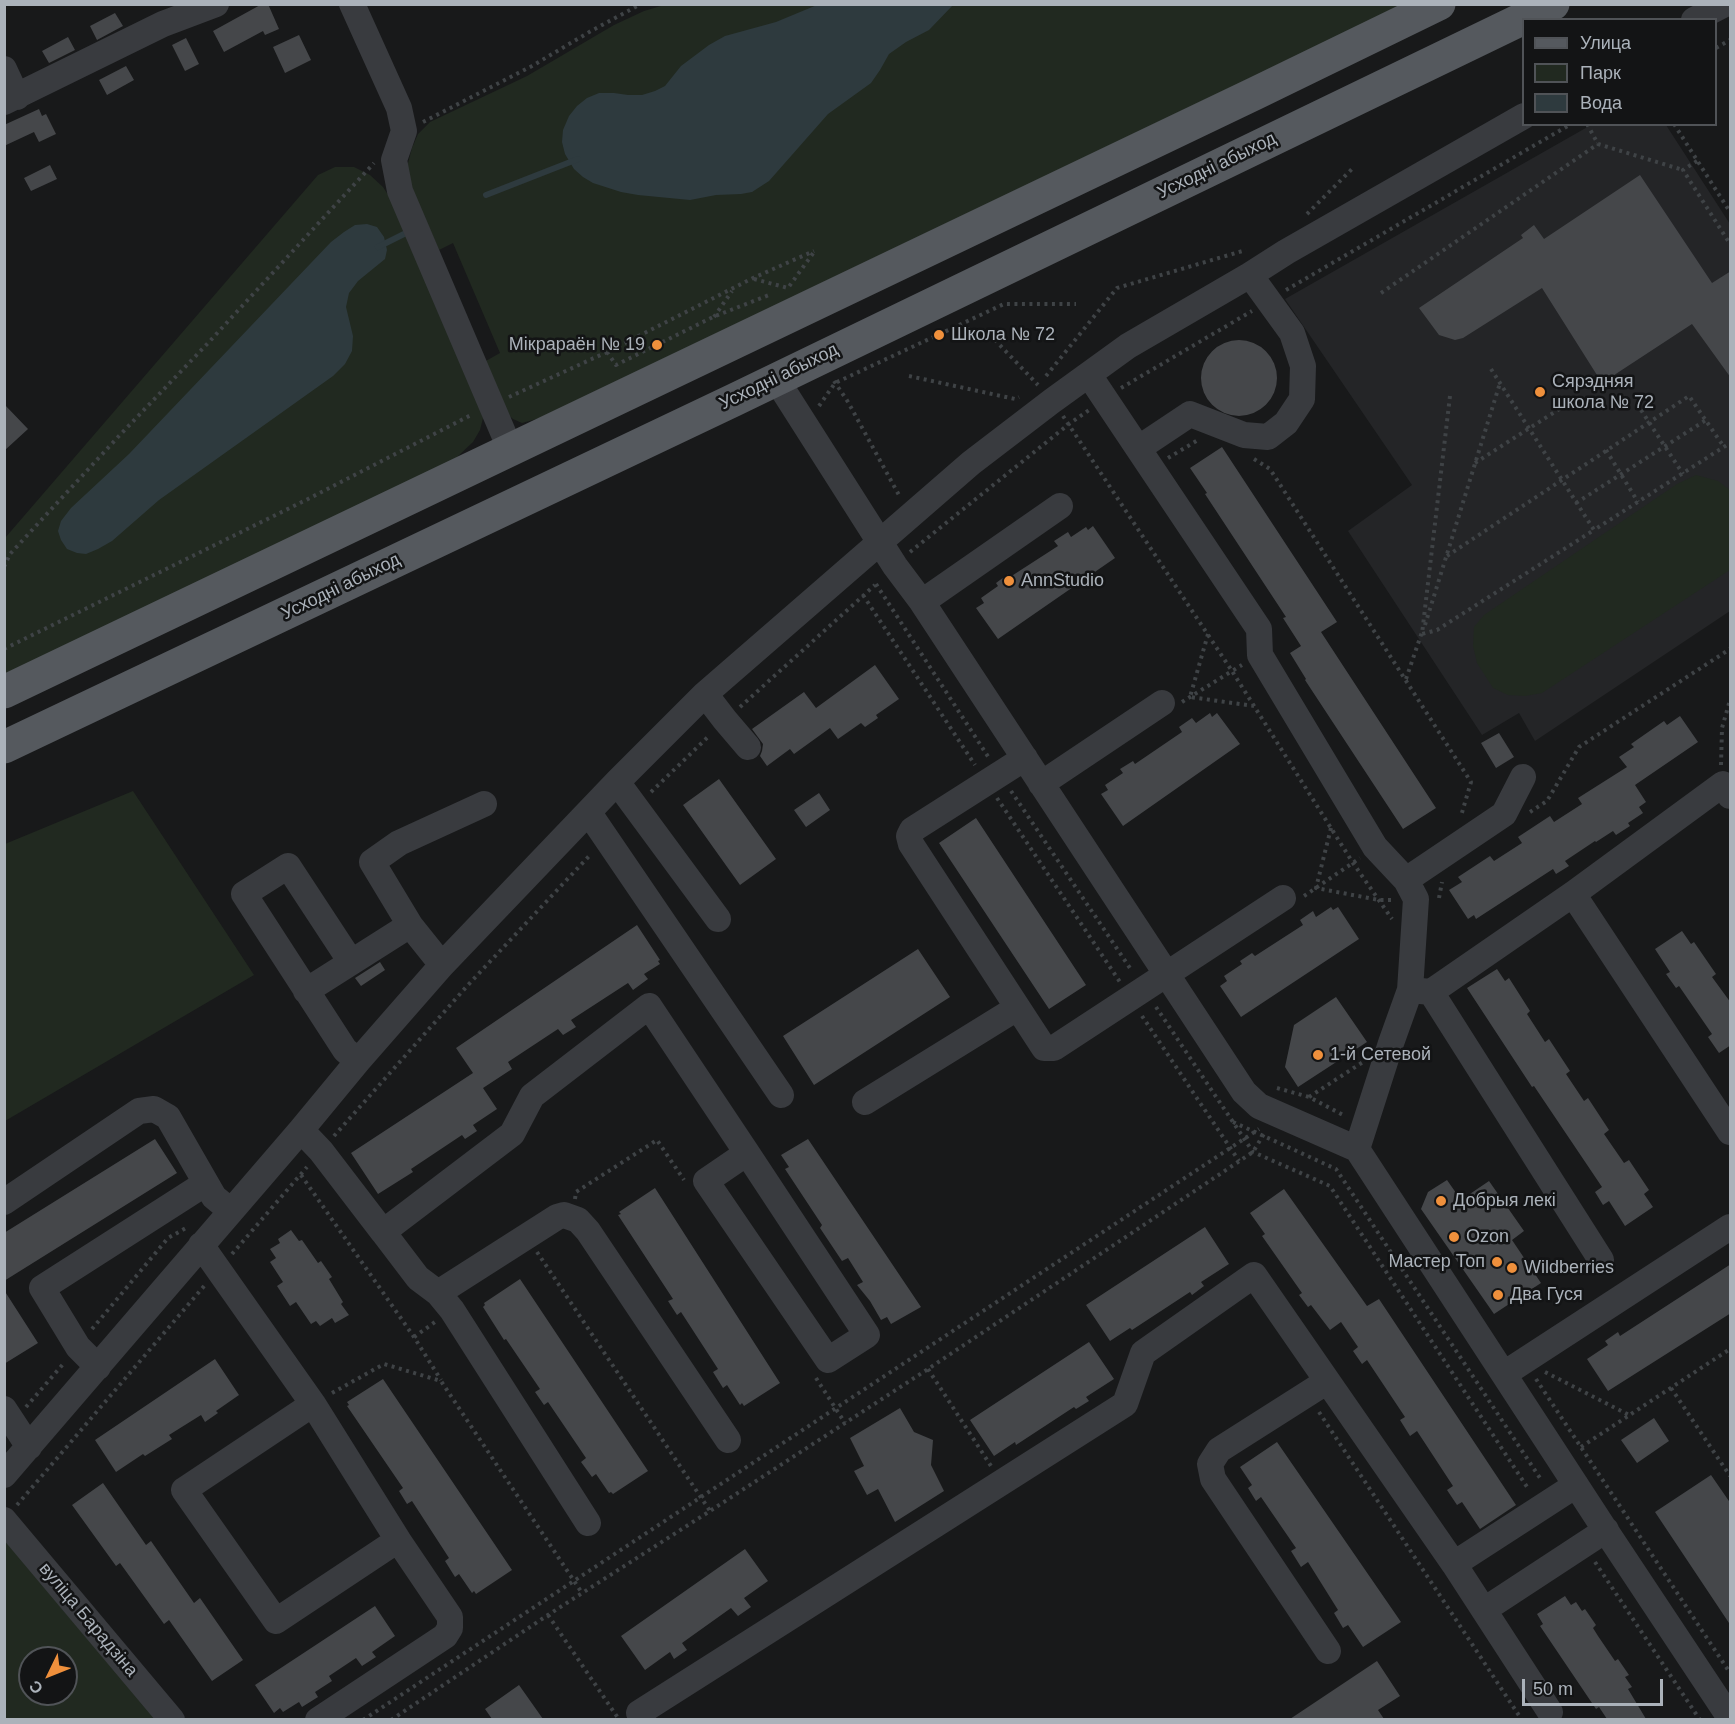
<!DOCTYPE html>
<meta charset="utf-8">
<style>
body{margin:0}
#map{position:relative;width:1735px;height:1724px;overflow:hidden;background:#18191a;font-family:Arial,sans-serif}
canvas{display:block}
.frame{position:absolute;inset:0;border:6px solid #abb2ba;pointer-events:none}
.legend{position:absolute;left:1522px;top:18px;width:195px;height:108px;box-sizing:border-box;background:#131415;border:2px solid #505357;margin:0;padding:8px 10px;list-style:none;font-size:18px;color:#abb2ba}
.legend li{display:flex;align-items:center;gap:12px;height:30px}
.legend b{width:30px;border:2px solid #505357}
.north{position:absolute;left:18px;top:1646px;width:60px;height:60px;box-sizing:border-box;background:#131415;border:2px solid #505357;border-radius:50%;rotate:227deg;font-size:16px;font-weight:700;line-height:24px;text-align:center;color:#abb2ba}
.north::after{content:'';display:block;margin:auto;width:21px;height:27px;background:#ef903c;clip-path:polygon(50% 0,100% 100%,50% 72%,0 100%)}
.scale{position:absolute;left:1522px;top:1679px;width:141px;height:27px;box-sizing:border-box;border:3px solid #abb2ba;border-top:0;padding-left:8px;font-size:18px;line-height:21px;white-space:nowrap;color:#abb2ba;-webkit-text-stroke:4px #131415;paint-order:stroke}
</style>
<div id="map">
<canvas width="1735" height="1724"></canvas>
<div class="frame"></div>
<ul class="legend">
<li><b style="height:8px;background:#55595e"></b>Улица</li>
<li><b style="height:16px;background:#212920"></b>Парк</li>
<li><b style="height:16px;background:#2e3a3e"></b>Вода</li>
</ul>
<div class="north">С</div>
<div class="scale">50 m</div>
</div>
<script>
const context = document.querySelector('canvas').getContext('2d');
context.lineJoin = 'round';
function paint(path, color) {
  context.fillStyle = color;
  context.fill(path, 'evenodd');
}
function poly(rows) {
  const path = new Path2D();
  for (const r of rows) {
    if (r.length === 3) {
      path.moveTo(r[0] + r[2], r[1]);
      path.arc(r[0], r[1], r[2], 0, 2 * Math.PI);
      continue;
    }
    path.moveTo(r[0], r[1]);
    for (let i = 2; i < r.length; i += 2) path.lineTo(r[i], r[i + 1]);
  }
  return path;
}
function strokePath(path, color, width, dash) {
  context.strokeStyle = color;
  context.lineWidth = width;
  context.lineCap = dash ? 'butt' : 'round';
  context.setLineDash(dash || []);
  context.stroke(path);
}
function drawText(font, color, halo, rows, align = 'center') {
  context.font = font + ' Arial,sans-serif';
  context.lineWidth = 5;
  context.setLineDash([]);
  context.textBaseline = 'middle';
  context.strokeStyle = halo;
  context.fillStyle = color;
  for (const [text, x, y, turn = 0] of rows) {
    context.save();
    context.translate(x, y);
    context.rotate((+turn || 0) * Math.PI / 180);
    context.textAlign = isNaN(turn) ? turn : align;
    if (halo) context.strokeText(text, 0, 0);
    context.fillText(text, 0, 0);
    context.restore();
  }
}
paint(poly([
 [1591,125,1666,125,1730,224,1730,611,1535,741,1519,713,1482,735,1348,531,1412,485,1285,299]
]), '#242527');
paint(poly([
 [664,5,1403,5,540,418,522,423,513,419,506,413,484,362,500,353,453,243,439,250,414,194,408,178,408,163,412,148,418,134,430,122,527,76,614,25,644,11],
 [335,167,354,167,370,175,383,187,394,204,481,406,483,418,480,430,473,442,455,459,5,683,5,538,318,175],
 [1696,475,1718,481,1730,490,1730,570,1542,693,1525,696,1508,695,1493,688,1477,663,1473,646,1474,627,1484,615,1677,484],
 [133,791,254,975,5,1121,5,844],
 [4,1533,158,1719,5,1719],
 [30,1658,66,1658,66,1694,30,1694]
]), '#212920');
paint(poly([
 [817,5,953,5,929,30,906,42,889,54,880,70,871,83,828,114,769,181,752,192,741,194,716,195,690,200,638,195,621,192,593,183,583,177,574,169,565,154,562,142,563,130,569,116,577,106,587,98,599,93,614,93,628,95,642,95,655,91,665,86,681,66,709,45,725,36,776,22],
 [367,224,377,227,384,237,387,250,385,259,358,281,349,293,346,307,353,336,352,351,345,364,333,376,159,500,112,541,98,549,86,554,77,553,67,549,61,540,58,531,61,521,71,508,129,454,331,242,344,232,355,225]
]), '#2e3a3e');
strokePath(poly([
 [486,195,578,159],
 [378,247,412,230]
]), '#2e3a3e', 6);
paint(poly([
 [262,4,268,4,279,29,265,35,263,31,224,52,213,31],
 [115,13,123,26,97,40,90,26],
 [299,35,311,60,285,73,273,47],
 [68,37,75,50,49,63,42,51],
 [186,38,199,64,185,71,172,45],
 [126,66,134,80,107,95,99,80],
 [39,109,42,116,46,114,56,134,39,142,34,132,4,146,4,125],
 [50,165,57,179,31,191,24,178],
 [1640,175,1712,283,1731,271,1731,378,1692,324,1602,383,1542,288,1463,338,1455,340,1439,335,1419,308,1523,238,1521,235,1534,225,1544,239],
 [1239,378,38],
 [4,404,28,429,4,451],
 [1222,447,1337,622,1321,632,1436,808,1403,829,1305,680,1306,679,1290,653,1301,646,1283,618,1286,617,1205,494,1207,493,1190,468],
 [1093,526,1115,558,998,639,976,608,984,603,981,598,998,586,996,583,1008,574,1010,577,1058,546,1054,541,1068,532,1071,537,1086,527,1088,530],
 [875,665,899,699,876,715,878,718,865,727,861,723,838,739,830,728,794,754,790,749,767,766,760,756,762,751,763,744,752,729,804,692,816,708],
 [1210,713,1212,717,1217,713,1240,744,1123,826,1101,794,1108,790,1105,785,1123,773,1120,769,1133,761,1135,764,1182,732,1179,727,1192,718,1196,723],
 [1680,716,1698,742,1635,785,1646,802,1639,807,1643,813,1628,823,1630,826,1616,835,1613,831,1596,842,1595,841,1565,861,1569,866,1556,874,1553,869,1476,919,1474,915,1468,919,1449,890,1462,882,1458,877,1490,856,1494,861,1522,843,1518,837,1550,816,1554,822,1582,804,1578,798,1627,767,1619,757,1634,747,1631,744,1664,721,1667,725],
 [1499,733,1514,757,1496,768,1481,743],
 [719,779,776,859,740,885,683,805],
 [819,793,830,810,806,827,794,810],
 [976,818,1086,985,1049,1009,939,843],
 [1331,907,1333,910,1338,907,1359,939,1241,1017,1220,986,1227,981,1224,976,1242,964,1240,961,1252,953,1255,956,1303,925,1300,920,1313,911,1316,917],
 [637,925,660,960,658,961,660,964,644,974,648,979,633,990,628,983,571,1020,576,1027,563,1035,558,1029,508,1062,512,1069,483,1088,497,1109,473,1125,477,1131,465,1139,462,1135,411,1169,413,1172,378,1194,351,1153,473,1073,456,1048],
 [1682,931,1691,944,1694,942,1716,974,1712,977,1731,1003,1731,1045,1719,1053,1708,1037,1712,1034,1679,986,1676,988,1666,974,1670,972,1655,949],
 [918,949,950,997,814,1085,783,1036],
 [380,962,385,970,361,986,355,978],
 [1497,969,1505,981,1509,978,1530,1011,1527,1014,1545,1042,1549,1039,1570,1071,1566,1074,1584,1101,1588,1098,1609,1130,1604,1134,1624,1163,1629,1160,1649,1190,1644,1194,1653,1207,1625,1226,1609,1201,1603,1205,1595,1192,1602,1187,1534,1086,1532,1087,1467,988],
 [1336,997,1367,1042,1298,1087,1285,1067,1294,1025],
 [155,1139,177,1173,4,1281,4,1233],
 [808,1139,921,1307,891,1324,887,1317,881,1320,870,1301,857,1285,863,1282,848,1258,842,1261,820,1228,822,1225,785,1169,789,1167,781,1155],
 [1447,1180,1461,1200,1489,1181,1524,1231,1512,1240,1541,1283,1494,1314,1421,1209,1428,1192],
 [655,1188,780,1383,744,1406,742,1403,740,1405,727,1385,723,1388,713,1372,718,1369,681,1312,677,1315,668,1301,673,1299,618,1215,621,1214,619,1212],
 [1284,1189,1367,1306,1379,1299,1516,1505,1480,1529,1462,1502,1457,1505,1447,1490,1453,1486,1417,1431,1410,1436,1400,1420,1405,1417,1367,1360,1362,1364,1353,1351,1358,1347,1341,1322,1330,1330,1311,1305,1308,1307,1299,1295,1302,1293,1262,1236,1265,1234,1250,1213],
 [1205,1227,1229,1264,1201,1282,1204,1286,1192,1295,1190,1292,1132,1330,1130,1328,1110,1341,1086,1305],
 [291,1230,299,1241,302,1240,318,1263,321,1261,332,1277,329,1279,343,1302,341,1304,349,1315,335,1323,332,1318,320,1326,316,1321,311,1324,296,1302,290,1306,277,1286,283,1282,270,1262,276,1258,270,1249,280,1243,278,1239],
 [1731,1264,1731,1313,1608,1391,1587,1359,1608,1345,1605,1341,1618,1332,1620,1336],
 [520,1279,648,1471,613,1494,611,1492,609,1493,596,1474,592,1477,581,1462,586,1458,548,1402,544,1405,535,1392,540,1389,506,1339,504,1340,483,1307,485,1305,484,1303],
 [4,1290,38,1343,4,1364],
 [1089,1342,1114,1379,1086,1397,1089,1401,1076,1409,1074,1407,1016,1445,1015,1442,994,1456,970,1420],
 [215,1359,239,1395,216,1411,218,1413,205,1422,201,1415,169,1435,172,1439,145,1456,143,1454,116,1472,95,1440],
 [383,1379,512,1570,476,1594,474,1591,472,1593,459,1574,455,1577,445,1561,449,1558,412,1501,407,1504,399,1491,403,1488,347,1406,349,1405,347,1402],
 [900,1408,914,1432,933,1440,931,1465,944,1491,895,1522,878,1489,867,1495,854,1471,864,1466,850,1438],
 [1654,1418,1669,1441,1637,1463,1621,1440],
 [1277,1442,1401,1622,1363,1647,1348,1625,1343,1628,1334,1613,1338,1610,1308,1562,1301,1567,1291,1551,1296,1548,1261,1497,1256,1501,1248,1488,1252,1485,1240,1467],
 [1711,1475,1731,1504,1731,1626,1655,1512],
 [103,1483,146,1545,151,1541,194,1603,200,1598,243,1660,212,1681,169,1620,164,1624,120,1563,116,1566,72,1505],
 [745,1549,768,1581,744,1598,751,1607,738,1616,731,1608,682,1643,687,1650,674,1659,670,1652,645,1670,621,1636],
 [1565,1596,1571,1605,1576,1602,1582,1611,1585,1609,1596,1625,1593,1628,1598,1636,1615,1661,1618,1659,1629,1675,1625,1677,1632,1687,1628,1689,1646,1719,1607,1719,1599,1707,1596,1709,1540,1626,1543,1624,1537,1614],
 [375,1606,395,1636,372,1652,376,1657,362,1666,356,1658,329,1676,332,1681,315,1692,318,1697,302,1707,299,1702,283,1712,280,1708,274,1713,255,1685],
 [1377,1661,1400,1696,1378,1710,1384,1719,1290,1719],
 [519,1685,543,1719,492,1719,485,1709]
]), '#45474a');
strokePath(poly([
 [1716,48,1730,40],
 [423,122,532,66,591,31,641,4],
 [1587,124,1598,144,1683,170],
 [1674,124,1730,212],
 [1697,161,1683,170,1730,244],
 [1307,214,1353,168],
 [754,279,788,288,814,252],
 [1286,290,1571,124],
 [1381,293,1598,144],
 [714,317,732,291],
 [960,326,994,339,1038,385],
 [607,352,616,365,713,317,769,295],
 [1491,369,1594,530,1730,443],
 [909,376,1015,399,1019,397],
 [1046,376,1117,288,1246,250],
 [834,381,848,402,900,497],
 [1121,388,1252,311],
 [1450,396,1422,634,1437,630,1594,530],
 [509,397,607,352,753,278,814,251],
 [819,406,835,383,1004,304,1076,304],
 [1641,410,1683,474],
 [1063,416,1232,671,1242,665],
 [1606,450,1638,502],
 [1168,458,1198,440],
 [1254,459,1270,469,1471,782,1461,816],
 [1475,463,1575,399],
 [1576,503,1706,420],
 [910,552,1069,424,1089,410],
 [1447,556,1689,396,1724,447],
 [4,567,10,554,118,437,209,342,374,163],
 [876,584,989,758],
 [863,595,975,765],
 [1425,625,1500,383],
 [1208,634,1190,697,1254,706],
 [4,649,306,500,473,414],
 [1406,679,1422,632],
 [1182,702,1232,671,1353,863,1392,919],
 [740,707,875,585],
 [1721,765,1722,728,1730,700],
 [1011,791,1132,971],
 [651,792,710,735],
 [997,798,1120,982],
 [1530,812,1547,801,1579,747,1730,649],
 [1331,828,1316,888,1379,900,1392,900],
 [1304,896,1360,858],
 [1439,898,1442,882],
 [1156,1007,1253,1152,1330,1186,1529,1490],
 [1142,1016,1239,1161],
 [1277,1088,1309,1097,1345,1116],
 [1309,1097,1363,1062],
 [1233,1122,1336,1169,1542,1481],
 [334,1136,468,985,591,854],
 [301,1175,414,1337,441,1380],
 [575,1199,576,1192,657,1140,684,1180],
 [537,1252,710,1511],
 [232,1254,307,1167],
 [92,1329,168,1238,186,1228],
 [414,1337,435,1322],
 [928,1369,991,1466],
 [1545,1372,1629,1415],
 [816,1378,845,1423],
 [1536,1379,1730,1673],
 [1671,1388,1730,1476],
 [332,1393,384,1364,441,1381,582,1593],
 [26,1407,64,1363],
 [1319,1412,1522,1720],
 [1581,1447,1730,1349],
 [17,1505,205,1285],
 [1595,1562,1700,1720],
 [548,1615,618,1718],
 [363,1720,1259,1129],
 [391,1720,548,1615,710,1511,928,1369,1253,1152,1265,1132]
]), '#3f4346', 4, [3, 4.5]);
strokePath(poly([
 [352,4,399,108,404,131,394,160,400,191,511,451],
 [1694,20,1725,4],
 [4,69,17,97],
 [4,102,163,24,216,4],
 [1089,375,1259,629,1260,655,1375,847,1406,880,1416,899,1410,990],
 [776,379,895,566,922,602,1244,1092,1259,1106,1357,1149,1602,1525,1730,1718],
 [1139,448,1190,414,1244,435,1268,437,1286,423,1302,399,1303,366,1292,333,1250,275],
 [922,602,1060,506],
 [705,694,725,720,748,747],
 [1025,758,912,830,909,836,911,844,1044,1048,1054,1048,1283,898],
 [617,782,718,919],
 [1041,784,1162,703],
 [589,813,781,1095],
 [1406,880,1504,814,1523,777],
 [1573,894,1730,1132],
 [351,962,288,866,244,894,345,1050,358,1061],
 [442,965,410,925,372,862,399,843,484,804],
 [306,991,410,925],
 [1431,992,1601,1260],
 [865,1102,1017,1008],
 [301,1130,321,1151,383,1232,512,1134,532,1096,649,1006,747,1153,867,1335,828,1360,706,1181,747,1153],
 [1357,1149,1391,1043,1410,990,1431,992,1573,894,1723,784,1730,796],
 [4,1202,139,1111,154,1109,168,1117,214,1197,231,1211],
 [383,1232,418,1278,438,1293,452,1310,588,1523],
 [201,1245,313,1404,398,1540,276,1621,184,1490,313,1404],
 [438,1293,557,1217,564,1215,578,1220,588,1231,728,1440],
 [98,1367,78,1347,42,1288,206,1183],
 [1504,1374,1730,1227],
 [1326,1382,1219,1450,1210,1464,1213,1479,1328,1651],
 [4,1409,29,1447],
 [4,1475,301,1130,358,1061,442,965,617,782,705,694,971,463,1052,401,1128,346,1250,275,1286,252,1524,116],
 [4,1520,172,1720],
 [1454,1564,1550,1712],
 [1484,1610,1606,1530],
 [318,1720,445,1636,450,1628,450,1617,398,1540],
 [643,1720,639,1713,1125,1404,1143,1353,1254,1275,1454,1564,1576,1485]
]), '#393b3f', 26);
strokePath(poly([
 [4,692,1256,93,1439,4],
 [4,747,734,400,1553,4]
]), '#55595e', 33);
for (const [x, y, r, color] of [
 [939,335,6,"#ef903c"],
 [657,345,6,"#ef903c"],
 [1540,392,6,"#ef903c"],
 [1009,581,6,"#ef903c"],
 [1318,1055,6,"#ef903c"],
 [1441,1201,6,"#ef903c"],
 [1454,1237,6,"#ef903c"],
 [1497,1262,6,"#ef903c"],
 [1512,1268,6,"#ef903c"],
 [1498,1295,6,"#ef903c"]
]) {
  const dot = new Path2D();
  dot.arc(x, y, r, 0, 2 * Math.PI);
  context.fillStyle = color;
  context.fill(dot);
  strokePath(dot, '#131415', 2);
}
drawText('18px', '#abb2ba', '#131415', [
 ["Усходні абыход",1217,166,-26],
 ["Усходні абыход",779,377,-26],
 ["Усходні абыход",341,587,-26],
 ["вуліца Барадзіна",88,1620,50]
]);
drawText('18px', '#abb2ba', '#131415', [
 ["Школа № 72",951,335],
 ["Мікрараён № 19",645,345,"right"],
 ["Сярэдняя",1552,382],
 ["школа № 72",1552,403],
 ["AnnStudio",1021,581],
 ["1-й Сетевой",1330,1055],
 ["Добрыя лекі",1453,1201],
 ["Ozon",1466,1237],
 ["Мастер Топ",1485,1262,"right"],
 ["Wildberries",1524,1268],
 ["Два Гуся",1510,1295]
], 'left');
</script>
